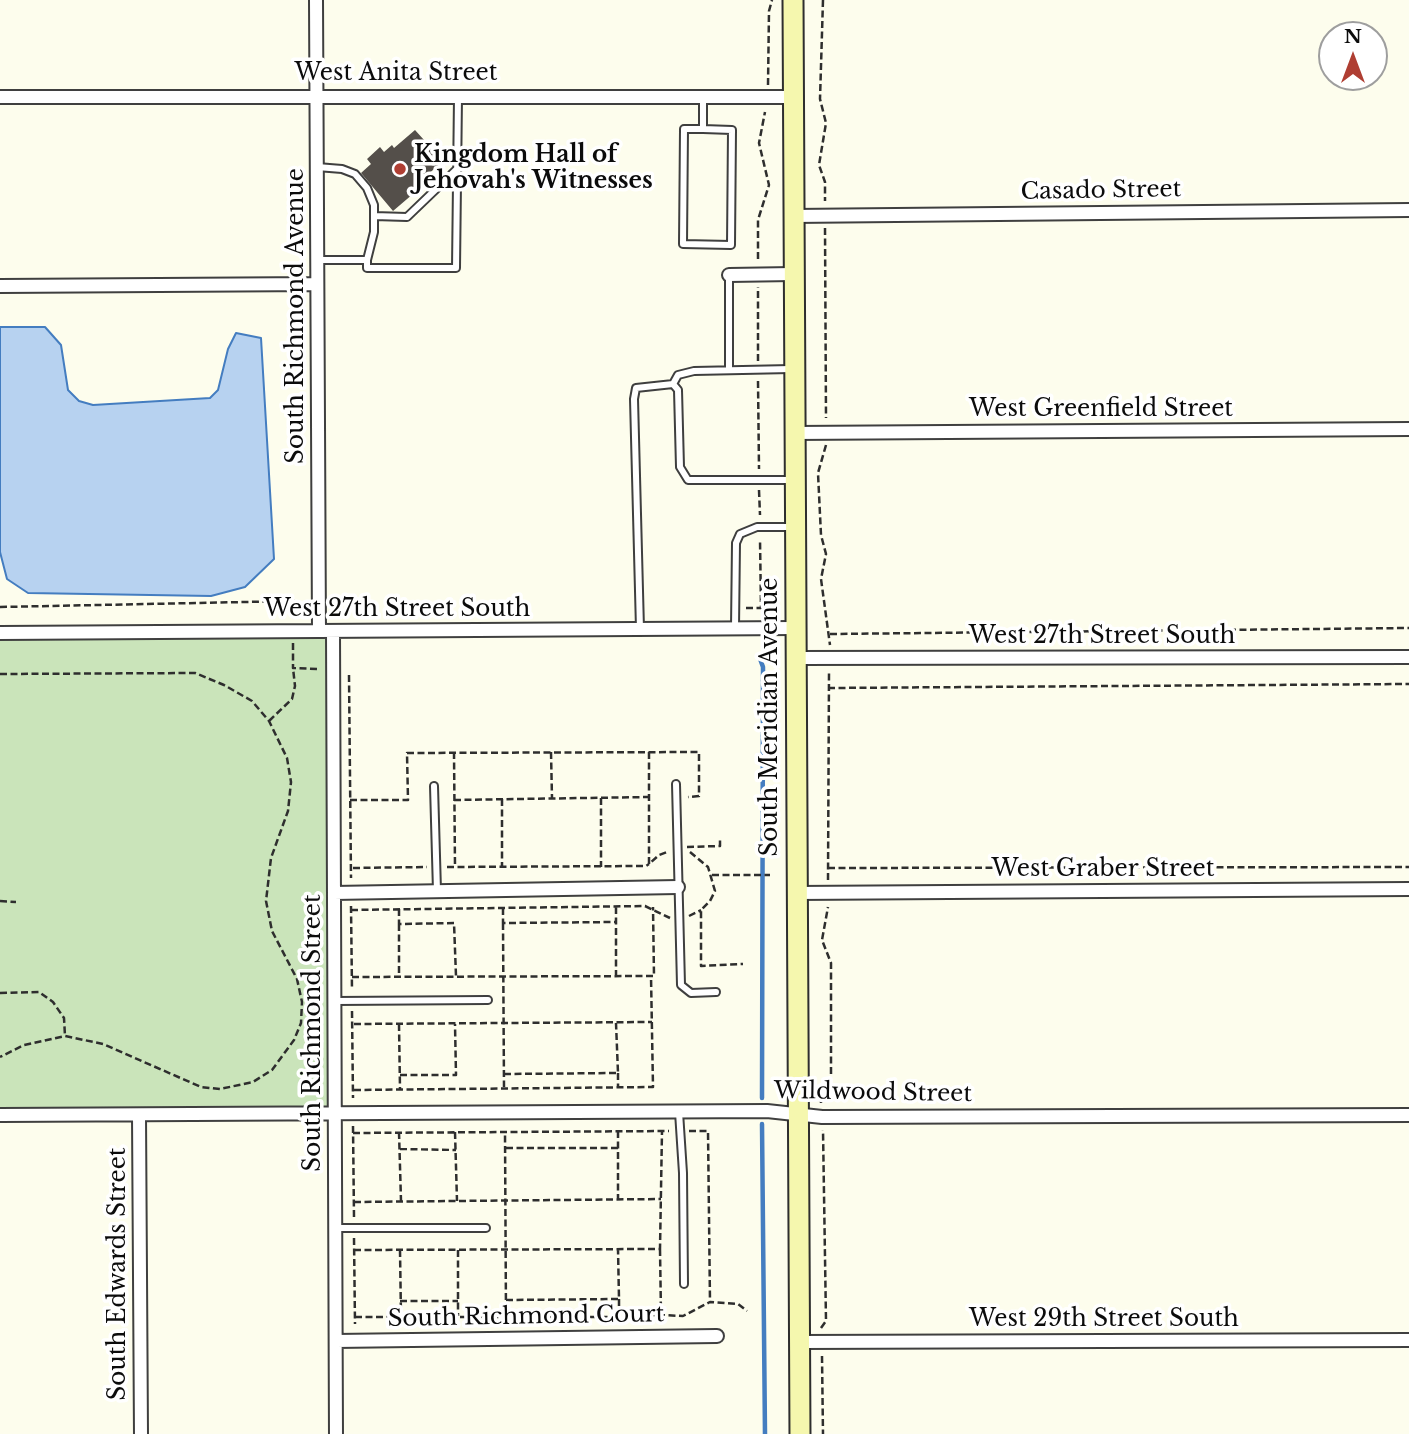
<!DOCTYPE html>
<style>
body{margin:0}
#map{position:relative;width:1409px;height:1434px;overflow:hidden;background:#fdfded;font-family:"Libre Baskerville",serif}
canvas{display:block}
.north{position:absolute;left:1318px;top:21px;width:70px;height:70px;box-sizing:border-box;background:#fff;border:2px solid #9e9e9e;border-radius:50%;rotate:0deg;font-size:19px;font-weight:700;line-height:28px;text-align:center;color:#0c0c0c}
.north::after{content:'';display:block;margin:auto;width:24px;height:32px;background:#af3e32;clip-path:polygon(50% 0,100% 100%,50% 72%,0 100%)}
</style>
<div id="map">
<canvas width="1409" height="1434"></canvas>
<div class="north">N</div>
</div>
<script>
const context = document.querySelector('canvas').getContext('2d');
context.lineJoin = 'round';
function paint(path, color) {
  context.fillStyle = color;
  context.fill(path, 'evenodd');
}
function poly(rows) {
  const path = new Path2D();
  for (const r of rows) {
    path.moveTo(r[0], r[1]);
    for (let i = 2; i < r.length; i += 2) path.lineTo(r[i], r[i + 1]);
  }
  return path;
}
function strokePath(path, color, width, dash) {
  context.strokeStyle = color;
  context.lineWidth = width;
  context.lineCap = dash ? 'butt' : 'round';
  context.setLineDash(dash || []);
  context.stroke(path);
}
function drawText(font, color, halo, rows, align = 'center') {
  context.font = font + ' "Libre Baskerville",serif';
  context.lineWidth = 7;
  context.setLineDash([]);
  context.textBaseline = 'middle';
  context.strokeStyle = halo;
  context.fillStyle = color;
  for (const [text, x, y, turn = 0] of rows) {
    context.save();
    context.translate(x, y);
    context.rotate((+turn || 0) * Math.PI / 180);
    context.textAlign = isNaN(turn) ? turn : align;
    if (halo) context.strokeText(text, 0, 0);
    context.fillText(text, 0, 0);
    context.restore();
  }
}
paint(poly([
 [333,631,335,1113,0,1115,0,634]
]), '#cae4ba');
const water = poly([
 [0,327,45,327,61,345,68,390,79,401,93,405,210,398,218,390,228,349,236,333,261,338,274,559,245,587,211,596,28,593,7,579,0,552,0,327]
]);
paint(water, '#b7d2f0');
strokePath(water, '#447dc0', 2);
strokePath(poly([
 [759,656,763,667,762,1098],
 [762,1124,765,1434]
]), '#447dc0', 4.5);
paint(poly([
 [415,130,443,161,424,178,427,182,393,211,361,173,371,164,367,159,380,147,384,152,392,145,394,148]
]), '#544f4a');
const service = poly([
 [703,98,703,129,684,129,683,244,731,245,732,130,703,129],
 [317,167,342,169,355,174,367,188,374,205,374,232,367,260],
 [374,216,407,217,457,169],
 [318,260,367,260,367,268,456,268,458,97],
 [729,370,729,275],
 [673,384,678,375,694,371,791,369],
 [735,628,736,543,740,534,757,527,792,527],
 [640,629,634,399,636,388,673,384,678,390,680,467,688,480,793,480],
 [676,784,681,985,691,993,716,992],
 [434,786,437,891],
 [335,1001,488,1000],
 [679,1112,683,1173,684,1284],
 [335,1228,486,1228]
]);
const minor = poly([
 [316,0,319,631],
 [0,97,792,97],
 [793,216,1409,210],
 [729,275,793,274],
 [0,286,317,284],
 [794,433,1409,429],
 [333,631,336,1434],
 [0,633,795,628],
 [795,658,1409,657],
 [334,893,678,887],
 [796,893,1409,889],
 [0,1115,767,1111,822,1117,1409,1115],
 [139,1115,141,1434],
 [336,1341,717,1336],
 [800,1342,1409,1340]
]);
const secondary = poly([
 [793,0,800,1434]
]);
strokePath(service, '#3f3f3f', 10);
strokePath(minor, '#3f3f3f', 16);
strokePath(secondary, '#2e2e2e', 23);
strokePath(poly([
 [823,0,820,99,826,123,819,165,825,182,825,201],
 [768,85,769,11,772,0],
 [825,228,826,418],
 [758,259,758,220,769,185,759,143,765,112],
 [758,361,758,287],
 [758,381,759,469],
 [826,445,818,473,821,535,826,554,821,579,830,645],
 [759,490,760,515],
 [0,607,294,601,294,619],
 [746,608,761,608,760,539],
 [830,634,1409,628],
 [293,643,293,668,317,669],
 [0,674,195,673,224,685,252,701,269,721,287,758,291,782,288,811,271,858,266,901,272,931,297,979,302,1002,301,1023,294,1040,272,1070,253,1082,220,1089,201,1087,103,1044,65,1036,24,1045,0,1057],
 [349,675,351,878],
 [828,688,1409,684],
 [269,721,292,699,295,686,293,668],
 [454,752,455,867],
 [551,752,552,798],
 [649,752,649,864,659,855,667,852],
 [601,798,601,867],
 [502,799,502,866],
 [350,800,408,800,407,753,699,752,699,796,688,797],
 [454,800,649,797],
 [687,847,720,846,720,840],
 [690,852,708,867,715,891,710,901,701,910,701,966,743,964],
 [447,867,646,866,649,864],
 [353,868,427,867],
 [828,868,1409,867],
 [712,875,770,875],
 [828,880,829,673],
 [0,901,16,902],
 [351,906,352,990],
 [616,907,616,976],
 [503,908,503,923,616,922],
 [399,909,399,924,454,923,456,976],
 [351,910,645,906,670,918],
 [689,916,701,910],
 [503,923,504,1087],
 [399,924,399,977],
 [352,977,654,976,653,907],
 [0,993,39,992,53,1002,64,1018,65,1036],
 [352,1011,353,1098],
 [354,1024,652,1022],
 [399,1024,400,1089],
 [618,1073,618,1087],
 [504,1074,618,1073,616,1023],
 [400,1075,456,1075,455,1024],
 [354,1090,653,1087,651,976],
 [821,1103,821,1096,831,1077,831,963,822,940,828,907],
 [353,1126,354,1217],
 [618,1131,618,1199],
 [689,1131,708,1131,710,1302],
 [399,1132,401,1201],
 [455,1132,457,1201],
 [353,1133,669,1131],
 [506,1148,618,1148],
 [400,1149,456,1150],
 [354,1202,661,1199],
 [354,1238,355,1324],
 [660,1249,661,1315,683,1316,710,1302,738,1304,747,1311],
 [354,1250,660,1249,662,1131],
 [400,1250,401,1317],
 [458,1250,458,1316],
 [619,1299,619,1317,661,1315],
 [506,1300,619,1299,618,1249],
 [400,1301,458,1301],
 [355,1317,506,1317,505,1132],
 [506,1317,619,1317],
 [821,1328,826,1321,823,1130],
 [822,1356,823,1434]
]), '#2e2e2e', 2.5, [7, 3.5]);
strokePath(service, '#fff', 6);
strokePath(minor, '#fff', 12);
strokePath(secondary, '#f5f7ae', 19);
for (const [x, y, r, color] of [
 [400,169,7,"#af3e32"]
]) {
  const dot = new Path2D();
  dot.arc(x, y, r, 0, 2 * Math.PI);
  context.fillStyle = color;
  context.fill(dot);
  strokePath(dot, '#fff', 2.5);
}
drawText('23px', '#0c0c0c', '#fff', [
 ["West Anita Street",396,74],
 ["Casado Street",1101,191,-1],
 ["South Richmond Avenue",297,316,-90],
 ["West Greenfield Street",1101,410],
 ["West 27th Street South",397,610],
 ["West 27th Street South",1102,637],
 ["South Meridian Avenue",771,717,-90],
 ["West Graber Street",1103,870],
 ["South Richmond Street",314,1033,-90],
 ["Wildwood Street",873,1093,1],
 ["South Edwards Street",119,1274,-90],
 ["South Richmond Court",526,1317,-1],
 ["West 29th Street South",1104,1320]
]);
drawText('bold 23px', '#0c0c0c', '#fff', [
 ["Kingdom Hall of",414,156],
 ["Jehovah's Witnesses",414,182]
], 'left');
</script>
